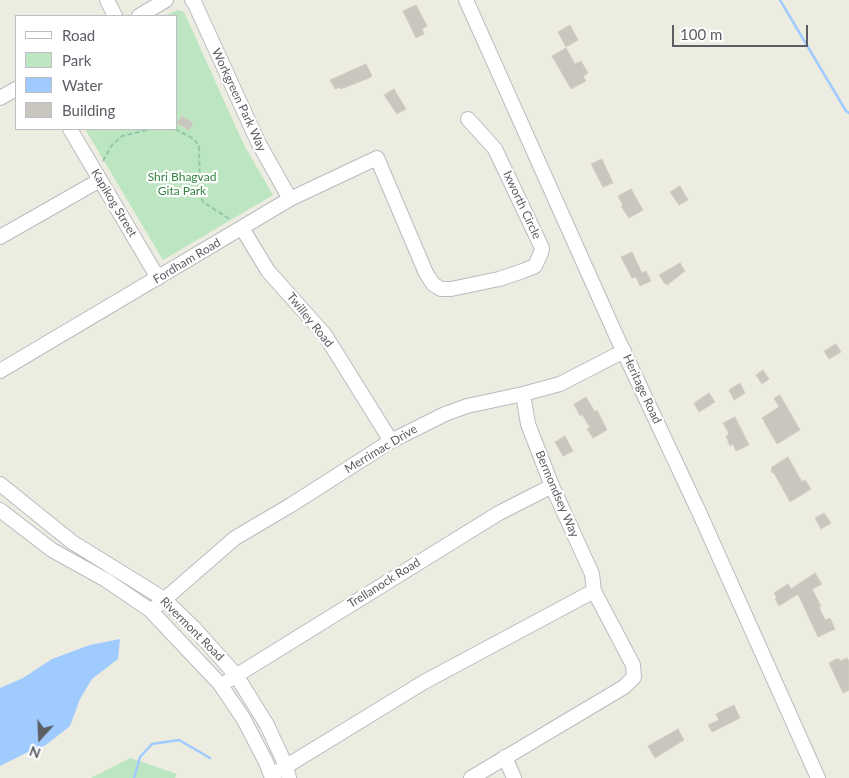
<!DOCTYPE html>
<style>
body{margin:0}
#map{position:relative;width:849px;height:778px;overflow:hidden;background:#edece1;font-family:Lato,sans-serif}
canvas{display:block}
.legend{position:absolute;left:15px;top:15px;width:162px;height:115px;box-sizing:border-box;background:#fff;border:1px solid #bdbec1;margin:0;padding:6px 9px;list-style:none;font-size:15px;color:#5a5d63}
.legend li{display:flex;align-items:center;gap:10px;height:25px}
.legend b{width:25px;border:1px solid #bdbec1}
.north{position:absolute;left:15px;top:713px;width:50px;height:50px;-webkit-text-stroke:4px #fff;paint-order:stroke;rotate:200deg;font-size:14px;font-weight:700;line-height:20px;text-align:center;color:#5a5d63}
.north::after{content:'';display:block;margin:auto;width:18px;height:22px;background:#5a5d63;clip-path:polygon(50% 0,100% 100%,50% 72%,0 100%)}
.scale{position:absolute;left:672px;top:25px;width:136px;height:22px;box-sizing:border-box;border:2px solid #5a5d63;border-top:0;padding-left:6px;font-size:15px;line-height:18px;white-space:nowrap;color:#5a5d63;-webkit-text-stroke:4px #fff;paint-order:stroke}
</style>
<div id="map">
<canvas width="849" height="778"></canvas>
<ul class="legend">
<li><b style="height:6px;background:#fff"></b>Road</li>
<li><b style="height:14px;background:#bce6c1"></b>Park</li>
<li><b style="height:14px;background:#a0cbff"></b>Water</li>
<li><b style="height:14px;background:#c8c6be"></b>Building</li>
</ul>
<div class="north">N</div>
<div class="scale">100 m</div>
</div>
<script>
const context = document.querySelector('canvas').getContext('2d');
context.lineJoin = 'round';
function paint(path, color) {
  context.fillStyle = color;
  context.fill(path, 'evenodd');
}
function poly(rows) {
  const path = new Path2D();
  for (const r of rows) {
    path.moveTo(r[0], r[1]);
    for (let i = 2; i < r.length; i += 2) path.lineTo(r[i], r[i + 1]);
  }
  return path;
}
function strokePath(path, color, width, dash) {
  context.strokeStyle = color;
  context.lineWidth = width;
  context.lineCap = dash ? 'butt' : 'round';
  context.setLineDash(dash || []);
  context.stroke(path);
}
function drawText(font, color, halo, rows, align = 'center') {
  context.font = font + ' Lato,sans-serif';
  context.lineWidth = 4.5;
  context.setLineDash([]);
  context.textBaseline = 'middle';
  context.strokeStyle = halo;
  context.fillStyle = color;
  for (const [text, x, y, turn = 0] of rows) {
    context.save();
    context.translate(x, y);
    context.rotate((+turn || 0) * Math.PI / 180);
    context.textAlign = isNaN(turn) ? turn : align;
    if (halo) context.strokeText(text, 0, 0);
    context.fillText(text, 0, 0);
    context.restore();
  }
}
paint(poly([
 [177,10,184,12,244,145,273,195,163,260,85,129,176,129,176,16,165,16],
 [130,758,177,774,175,778,91,778]
]), '#bce6c1');
paint(poly([
 [120,639,118,659,92,679,80,699,70,726,46,745,28,752,0,766,0,688,23,678,52,659,90,645]
]), '#a0cbff');
strokePath(poly([
 [780,0,846,111,849,113],
 [134,778,140,757,152,744,179,740,210,758]
]), '#a0cbff', 2.5);
const building = poly([
 [416,5,427,26,422,29,424,34,416,38,403,11,416,5],
 [570,25,578,40,566,47,558,32,570,25],
 [566,48,575,64,581,61,588,73,583,76,586,81,571,89,552,56,566,48],
 [366,64,372,76,369,78,341,89,340,87,335,89,330,80,366,64],
 [394,89,406,109,397,114,384,95,394,89],
 [182,116,193,123,189,130,177,123,182,116],
 [602,159,613,183,603,187,591,164,602,159],
 [680,186,688,200,679,205,670,192,680,186],
 [631,189,643,210,629,218,621,206,623,205,618,196,631,189],
 [632,252,642,273,646,271,651,281,640,286,636,277,632,278,621,257,632,252],
 [680,263,685,271,667,285,666,283,665,284,659,275,680,263],
 [836,344,841,352,829,359,824,351,836,344],
 [763,370,769,379,762,384,756,375,763,370],
 [740,383,745,393,734,400,729,390,740,383],
 [709,393,715,402,699,412,694,403,709,393],
 [780,395,800,430,777,444,762,418,779,407,774,398,780,395],
 [586,397,595,412,597,410,607,430,593,438,587,429,590,428,582,414,580,416,574,404,586,397],
 [735,417,749,445,736,451,733,444,730,446,726,436,729,434,723,423,735,417],
 [565,436,573,451,563,456,555,442,565,436],
 [788,457,802,482,805,480,811,489,790,502,774,473,771,472,772,467,788,457],
 [824,513,831,523,821,529,815,518,824,513],
 [815,573,822,584,812,589,821,606,819,607,825,620,830,618,835,629,818,637,798,594,779,606,775,599,777,598,774,593,788,584,791,589,815,573],
 [847,658,849,661,849,690,843,693,829,663,836,659,839,659,840,661,847,658],
 [734,705,740,718,712,732,708,725,719,720,716,714,734,705],
 [678,729,684,740,655,758,648,746,678,729]
]);
paint(building, '#c8c6be');
strokePath(building, '#d2cebf', 1);
const minor = poly([
 [107,0,115,16],
 [192,0,195,4,258,142,290,199],
 [466,0,615,333,699,512,818,778],
 [139,16,166,0],
 [0,98,16,89],
 [70,129,158,278],
 [242,228,268,271,325,335,391,441],
 [0,237,100,180],
 [0,371,290,199,377,158,426,273,433,284,441,289,451,289,499,279,523,271,535,266,541,253,542,248,495,149,468,119],
 [523,394,528,424,552,486,592,574,594,591],
 [0,484,72,542,164,599,194,628,236,675,267,725,286,766,289,778],
 [0,510,52,550,106,580,150,610,220,684,243,718,266,762,272,778],
 [151,611,235,538,291,505,391,441,445,414,467,406,523,394,560,384,624,351],
 [229,680,499,513,552,486],
 [505,757,514,778],
 [272,775,424,682,594,591,633,665,634,677,624,687,471,778]
]);
strokePath(minor, '#b9bbc1', 16);
strokePath(poly([
 [175,129,194,139,199,146,200,194,203,202,231,220],
 [103,161,112,145,122,136,151,129]
]), '#95c7a9', 2, [5, 2.5]);
strokePath(minor, '#fff', 14);
drawText('12px', '#5a5d63', '#fff', [
 ["Workgreen Park Way",239,100,65],
 ["Kapikog Street",114,203,59],
 ["Ixworth Circle",522,205,65],
 ["Fordham Road",187,261,-31],
 ["Twilley Road",310,320,51],
 ["Heritage Road",642,389,65],
 ["Merrimac Drive",381,449,-31],
 ["Bermondsey Way",557,494,67],
 ["Trellanock Road",384,583,-32],
 ["Rivermont Road",192,629,45]
]);
drawText('12px', '#31833e', '#fff', [
 ["Shri Bhagvad",182,177],
 ["Gita Park",182,191]
]);
</script>
